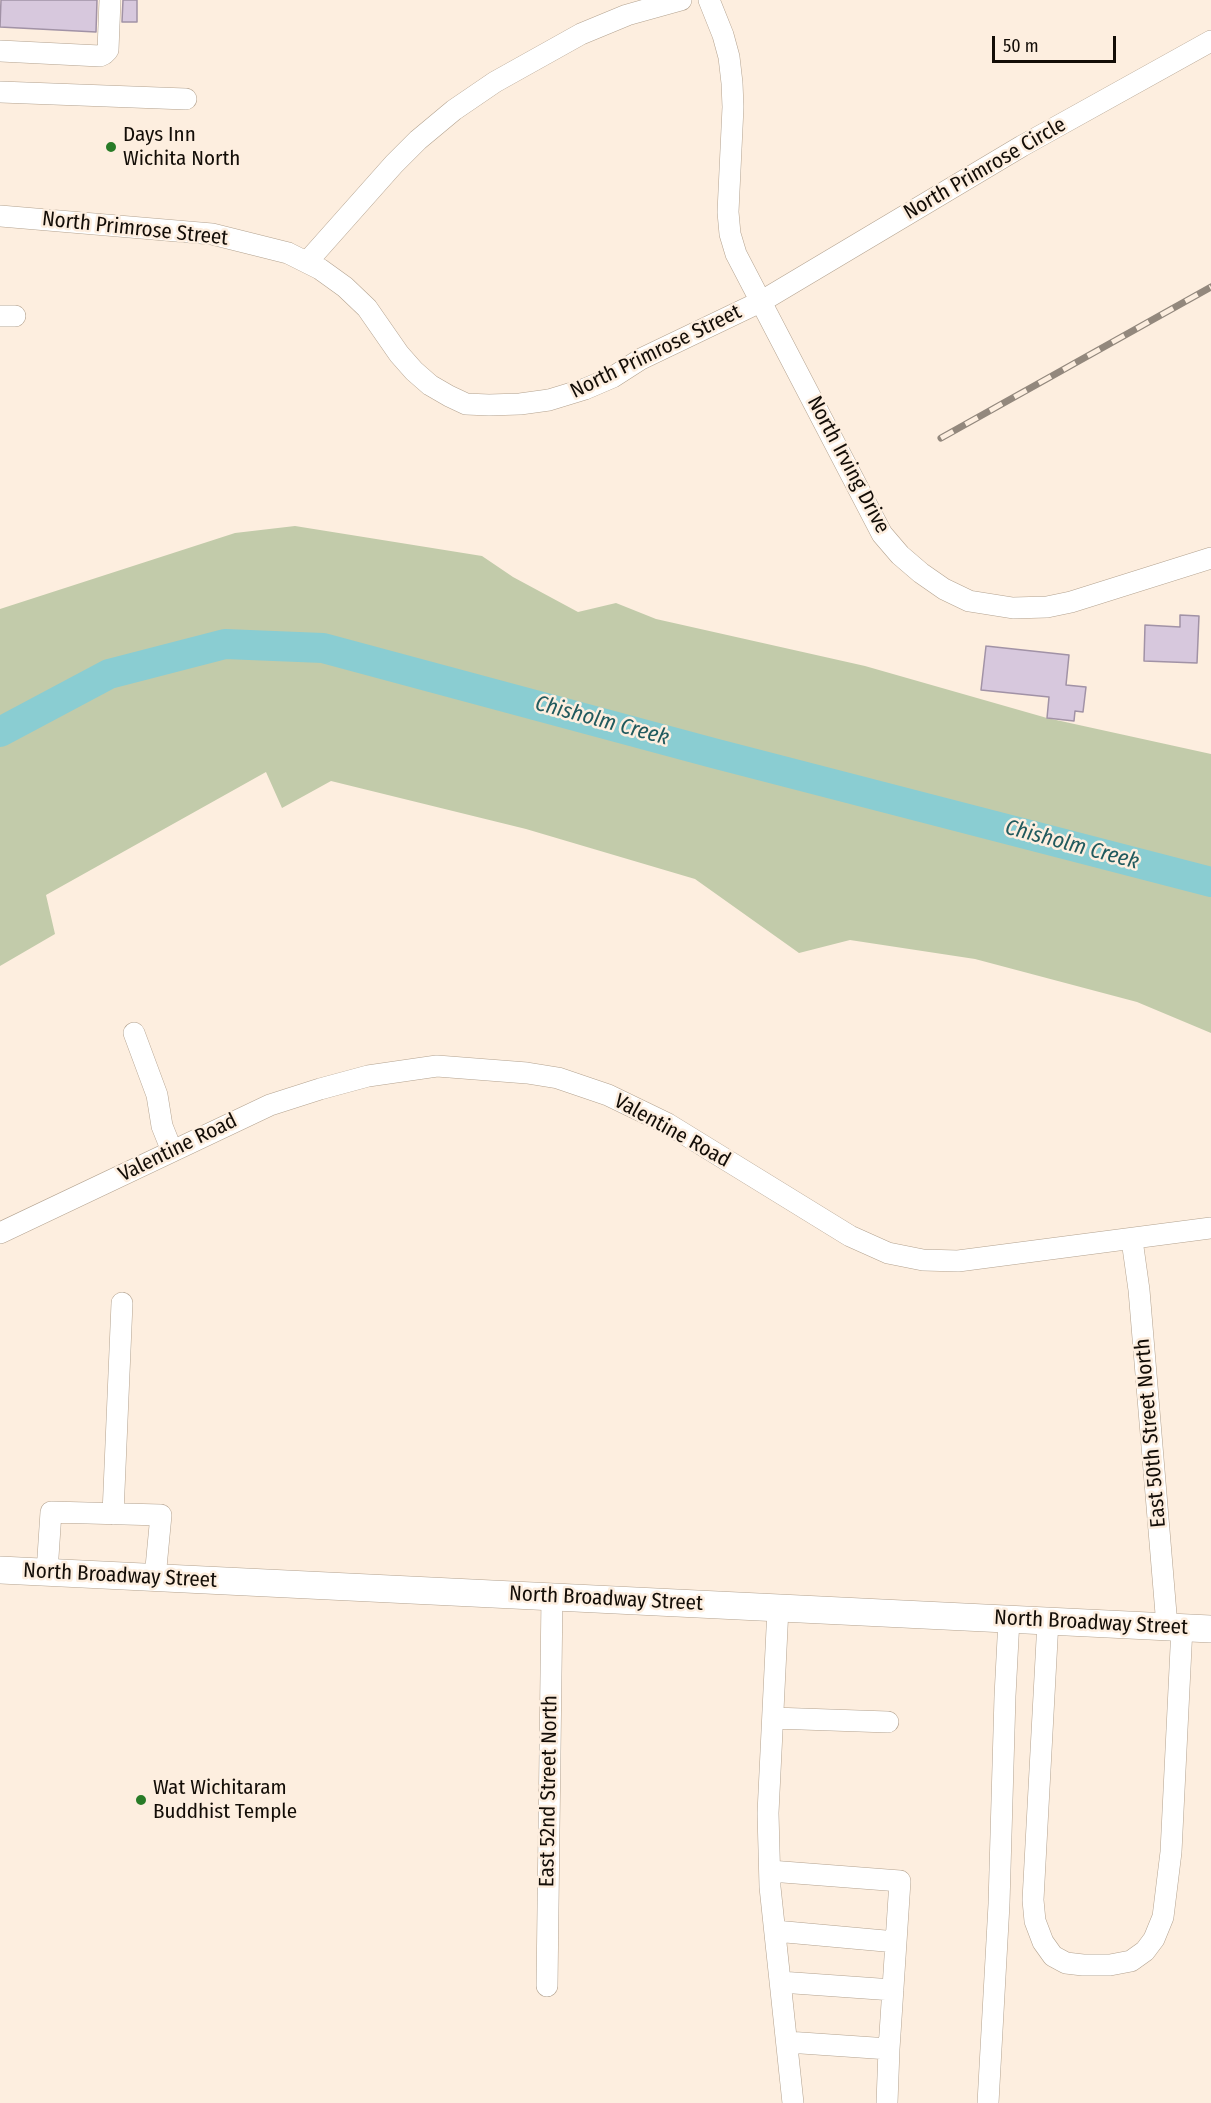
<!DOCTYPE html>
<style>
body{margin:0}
#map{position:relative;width:1211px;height:2103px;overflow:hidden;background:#fdeedf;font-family:"Fira Sans Condensed",sans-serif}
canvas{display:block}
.scale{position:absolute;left:992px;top:36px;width:124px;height:27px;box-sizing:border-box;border:3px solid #130d07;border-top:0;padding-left:8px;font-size:18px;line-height:21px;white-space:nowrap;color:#130d07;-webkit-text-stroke:4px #fdeedf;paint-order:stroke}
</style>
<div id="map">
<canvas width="1211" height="2103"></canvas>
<div class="scale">50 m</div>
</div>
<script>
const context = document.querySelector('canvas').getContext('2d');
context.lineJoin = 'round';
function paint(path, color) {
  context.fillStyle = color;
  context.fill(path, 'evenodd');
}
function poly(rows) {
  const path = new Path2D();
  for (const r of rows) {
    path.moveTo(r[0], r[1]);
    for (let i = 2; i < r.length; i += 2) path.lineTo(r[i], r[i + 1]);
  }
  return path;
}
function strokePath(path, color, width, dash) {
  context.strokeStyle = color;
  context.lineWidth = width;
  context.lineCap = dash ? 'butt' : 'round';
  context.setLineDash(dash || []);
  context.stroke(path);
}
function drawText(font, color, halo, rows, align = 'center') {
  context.font = font + ' "Fira Sans Condensed",sans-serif';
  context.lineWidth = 5;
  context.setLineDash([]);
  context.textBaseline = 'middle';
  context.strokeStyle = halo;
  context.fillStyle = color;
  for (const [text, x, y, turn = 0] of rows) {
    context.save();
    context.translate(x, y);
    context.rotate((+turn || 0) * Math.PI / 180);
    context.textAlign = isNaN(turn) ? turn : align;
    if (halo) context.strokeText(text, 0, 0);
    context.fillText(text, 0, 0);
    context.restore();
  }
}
paint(poly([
 [295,526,482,556,513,577,578,612,616,603,656,619,865,666,1047,718,1211,754,1211,1033,1137,1002,975,959,850,940,799,953,695,879,526,829,331,781,282,808,266,772,46,895,55,934,0,966,0,609,235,533]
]), '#c2cbaa');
strokePath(poly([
 [0,732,109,674,225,644,323,648,713,753,1211,882]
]), '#8acdd2', 30);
const building = poly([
 [1,0,97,0,96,32,0,27,1,0],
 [123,0,137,0,137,22,122,22,123,0],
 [1180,615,1199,616,1197,663,1144,661,1145,625,1180,627,1180,615],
 [986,646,1069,655,1066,685,1086,687,1083,712,1075,711,1074,721,1047,718,1049,697,981,690,986,646]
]);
paint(building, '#d7c8dd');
strokePath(building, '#a192a6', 1.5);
const minor = poly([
 [709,0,723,35,729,57,732,83,733,107,728,212,730,234,736,254,882,534,900,555,921,573,944,589,969,601,1013,608,1047,607,1071,602,1211,558],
 [0,51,100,56,104,54,108,50,110,0],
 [0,92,186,99],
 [0,216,212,234,288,253,320,269,345,287,367,308,399,354,414,371,430,385,449,396,466,404,489,405,520,404,549,400,585,389,613,377,641,359,762,301,1022,146,1211,41],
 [307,262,394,164,418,140,454,110,495,82,581,34,627,15,681,0],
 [0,316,15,316],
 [134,1033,157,1095,162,1126,172,1151],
 [0,1233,270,1105,320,1089,368,1076,437,1066,527,1073,558,1078,608,1095,668,1124,850,1236,888,1253,923,1260,958,1261,1211,1228],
 [1132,1240,1139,1290,1167,1626],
 [113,1514,122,1303],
 [47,1572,51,1512,161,1515,155,1578],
 [778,1608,768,1813,770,1887,793,2103],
 [1048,1621,1033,1900,1035,1921,1043,1942,1053,1956,1066,1963,1083,1965,1110,1965,1131,1961,1145,1951,1154,1939,1163,1917,1171,1852,1182,1627],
 [773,1718,888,1722],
 [770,1871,900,1881,889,2049,787,2042],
 [775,1931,896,1942],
 [780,1982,893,1990],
 [547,1986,552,1596],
 [887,2103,889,2049],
 [988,2103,999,1904,1005,1696,1009,1619]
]);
const major = poly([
 [0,1570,1211,1629]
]);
strokePath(minor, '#b3a28f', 22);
strokePath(major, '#b3a28f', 28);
strokePath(minor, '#fff', 21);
strokePath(major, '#fff', 27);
const rail = poly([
 [941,438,1211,287]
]);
strokePath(rail, '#93887d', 7);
strokePath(rail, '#fdeedf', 4.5, [14]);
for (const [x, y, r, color] of [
 [111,147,6,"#287b27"],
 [141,1800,6,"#287b27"]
]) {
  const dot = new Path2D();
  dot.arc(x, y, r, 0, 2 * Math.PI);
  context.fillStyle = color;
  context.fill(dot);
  strokePath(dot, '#fdeedf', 2);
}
drawText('21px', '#130d07', '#fdeedf', [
 ["Days Inn",123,135],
 ["Wichita North",123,159],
 ["Wat Wichitaram",153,1788],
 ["Buddhist Temple",153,1812]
], 'left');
drawText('21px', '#130d07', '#fdeedf', [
 ["North Primrose Circle",985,169,-30],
 ["North Primrose Street",135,229,6],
 ["North Primrose Street",656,352,-26],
 ["North Irving Drive",848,465,62],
 ["Valentine Road",672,1131,29],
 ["Valentine Road",178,1148,-26],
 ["East 50th Street North",1151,1433,-95],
 ["North Broadway Street",120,1576,3],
 ["North Broadway Street",606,1599,3],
 ["North Broadway Street",1091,1623,3],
 ["East 52nd Street North",549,1791,-89]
]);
drawText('italic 22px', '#215a5e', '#fdeedf', [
 ["Chisholm Creek",602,721,15],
 ["Chisholm Creek",1072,845,15]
]);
</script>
